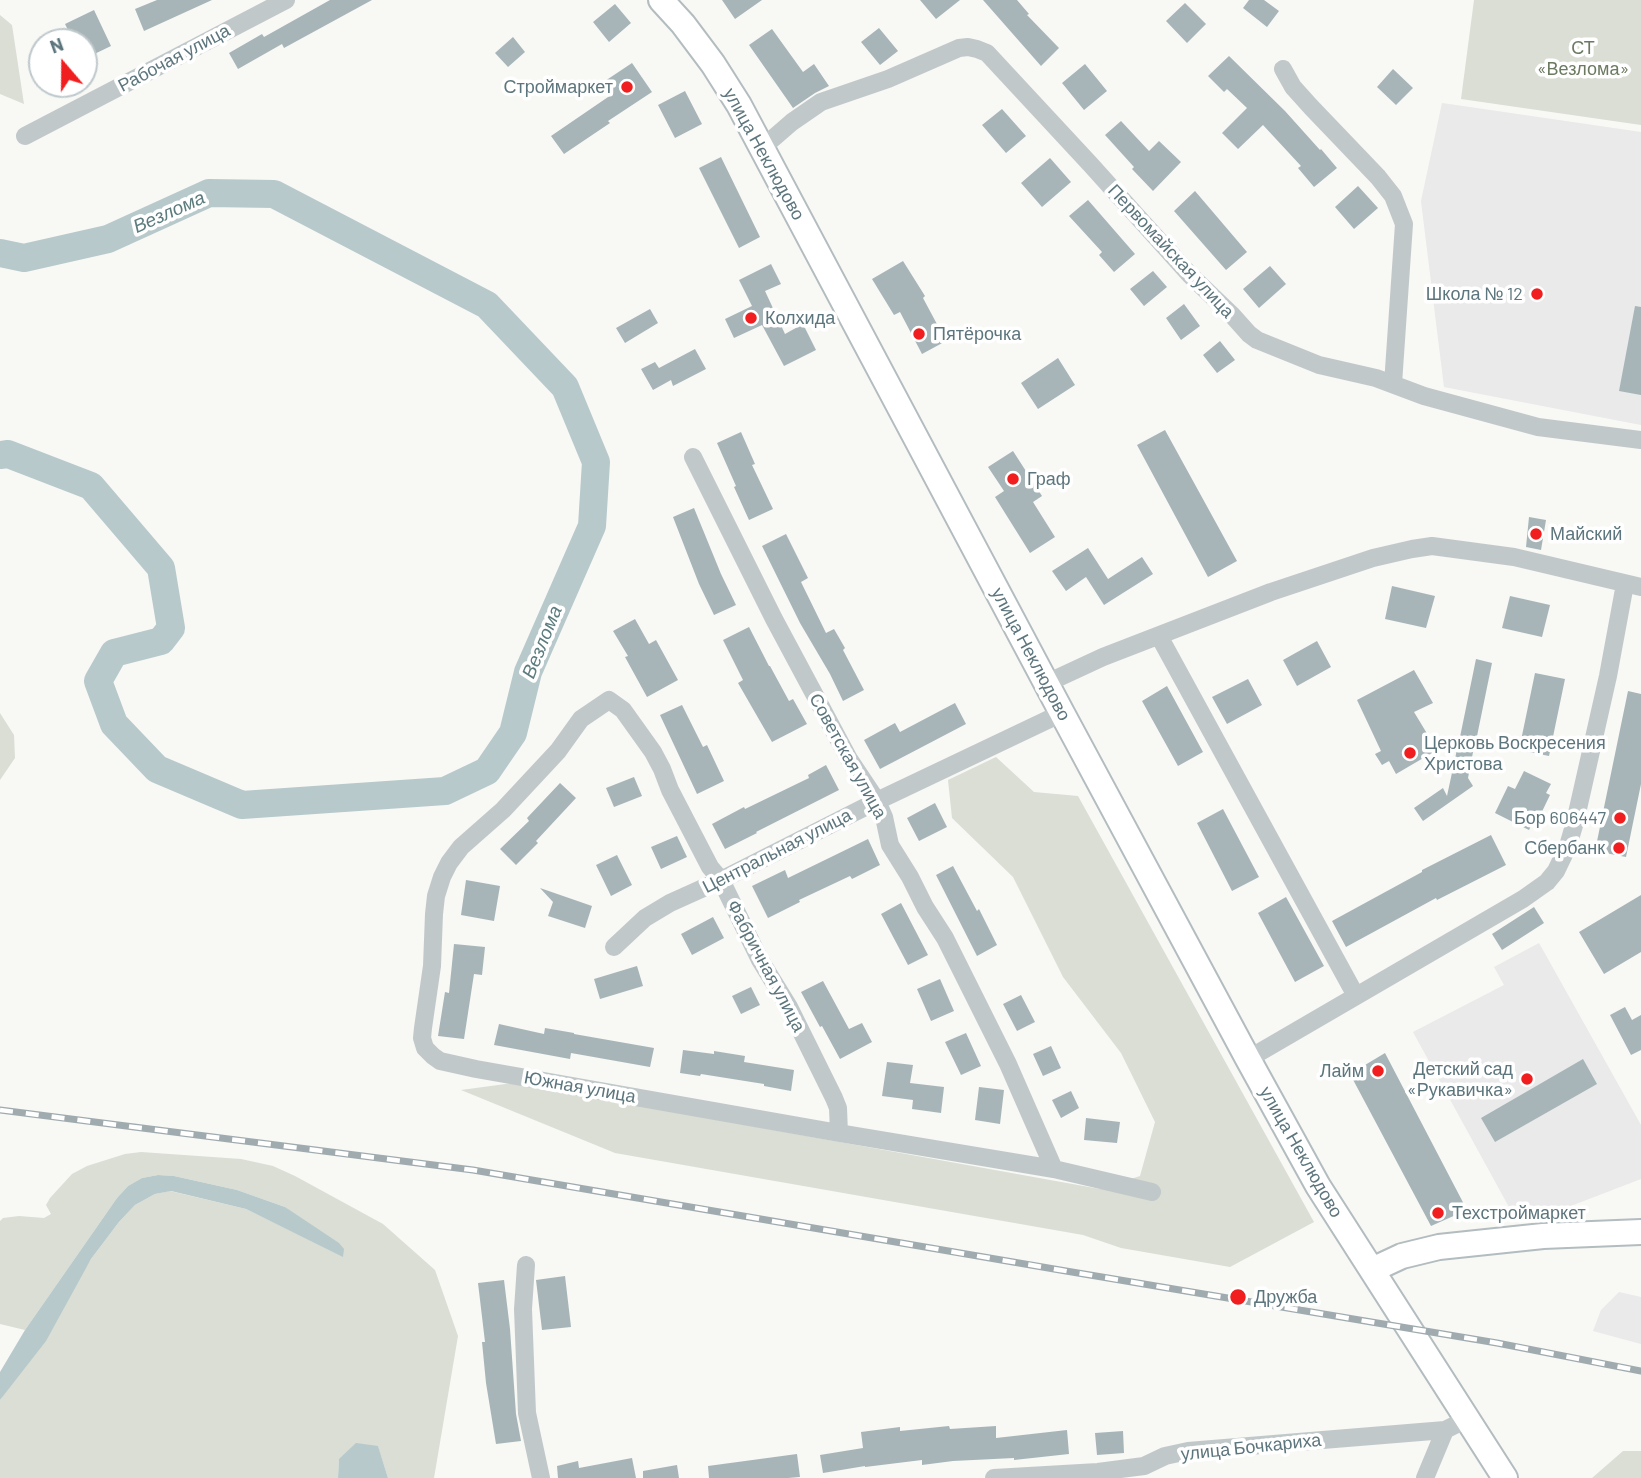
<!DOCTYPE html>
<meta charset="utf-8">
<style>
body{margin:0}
#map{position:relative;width:1641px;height:1478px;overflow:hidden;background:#f8f8f5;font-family:Barlow,sans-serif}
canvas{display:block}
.north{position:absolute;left:28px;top:28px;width:70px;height:70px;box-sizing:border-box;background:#fff;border:2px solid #bec8cb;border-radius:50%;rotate:340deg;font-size:19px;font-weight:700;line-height:28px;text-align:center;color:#5d767d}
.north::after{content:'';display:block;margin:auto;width:24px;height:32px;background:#f01e1e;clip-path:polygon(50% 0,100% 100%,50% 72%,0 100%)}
</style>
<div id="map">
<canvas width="1641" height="1478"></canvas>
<div class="north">N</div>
</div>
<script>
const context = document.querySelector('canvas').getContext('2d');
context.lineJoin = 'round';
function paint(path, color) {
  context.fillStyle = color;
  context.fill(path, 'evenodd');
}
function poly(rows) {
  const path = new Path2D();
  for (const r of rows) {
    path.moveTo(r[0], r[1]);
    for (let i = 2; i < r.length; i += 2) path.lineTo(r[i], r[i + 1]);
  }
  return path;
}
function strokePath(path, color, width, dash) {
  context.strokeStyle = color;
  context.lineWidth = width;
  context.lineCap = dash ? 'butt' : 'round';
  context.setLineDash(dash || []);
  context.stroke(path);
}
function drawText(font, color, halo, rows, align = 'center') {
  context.font = font + ' Barlow,sans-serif';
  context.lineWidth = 7;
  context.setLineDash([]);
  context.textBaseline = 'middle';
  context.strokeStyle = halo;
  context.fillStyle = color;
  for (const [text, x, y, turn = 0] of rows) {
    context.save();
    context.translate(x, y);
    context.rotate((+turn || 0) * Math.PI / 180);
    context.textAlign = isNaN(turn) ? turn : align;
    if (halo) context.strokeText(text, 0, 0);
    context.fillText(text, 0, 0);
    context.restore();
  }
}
paint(poly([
 [1442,103,1641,132,1641,425,1444,387,1421,201],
 [1539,943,1641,1125,1641,1179,1529,1222,1515,1218,1413,1032,1504,985,1494,967],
 [1619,1292,1641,1297,1641,1344,1593,1331,1601,1310]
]), '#e9eae9');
paint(poly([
 [1474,0,1641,0,1641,125,1461,99],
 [0,15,12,25,24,104,0,94],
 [0,713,14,735,15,758,0,780],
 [996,757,1034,792,1078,796,1314,1222,1230,1267,1121,1248,1083,1235,615,1153,461,1090,513,1083,1100,1189,1140,1176,1155,1122,1121,1053,1063,977,1013,877,952,818,948,780],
 [141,1152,241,1159,273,1166,295,1176,383,1224,435,1270,458,1336,434,1478,388,1478,378,1447,339,1459,338,1478,0,1478,0,1400,91,1259,119,1222,135,1205,155,1194,170,1191,246,1209,343,1256,285,1207,237,1190,174,1176,158,1175,142,1178,128,1186,117,1198,25,1330,0,1324,0,1221,3,1218,19,1216,44,1218,51,1214,46,1205,50,1198,72,1174,87,1166,125,1154],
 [1623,1451,1641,1451,1641,1478,1592,1478]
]), '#daded4');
paint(poly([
 [158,1175,174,1176,237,1190,285,1207,339,1243,344,1249,343,1257,246,1209,171,1191,155,1194,135,1205,119,1222,91,1259,46,1341,0,1400,0,1372,25,1330,117,1198,128,1186,142,1178],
 [356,1443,378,1446,388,1478,338,1478,339,1459]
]), '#b7c9cb');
strokePath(poly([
 [0,253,24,258,108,239,209,193,274,194,487,305,565,387,596,462,592,526,528,672,513,733,487,771,445,791,242,805,157,769,114,724,98,681,114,653,161,641,171,628,161,568,91,486,8,454,0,455]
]), '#b7c9cb', 28);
paint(poly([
 [157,0,212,0,144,31,135,9],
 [330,0,372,0,284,48,282,44,238,69,229,53,262,34,264,37],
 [722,0,762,0,735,19],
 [920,0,960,0,936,19],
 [983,0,1017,0,1029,14,1027,15,1059,48,1041,66],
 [1249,0,1264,0,1279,11,1267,27,1243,8],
 [1185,3,1206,24,1187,43,1166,21],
 [615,4,631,23,609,42,593,22],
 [94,10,111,46,84,59,84,42,74,42,65,24],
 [879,28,898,51,880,65,861,42],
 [772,29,803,72,814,64,829,86,815,93,793,108,749,45],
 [513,37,525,52,508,67,495,53],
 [1229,56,1285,111,1320,150,1321,149,1337,168,1314,187,1298,168,1301,166,1263,125,1238,149,1222,133,1247,108,1227,89,1224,92,1208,76],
 [632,63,652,92,608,121,610,123,564,154,551,136,611,95,602,83],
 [1085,64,1107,91,1084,110,1062,83],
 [1393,69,1413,88,1396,105,1377,87],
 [685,91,702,124,675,138,658,105],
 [1002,109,1026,136,1006,153,982,125],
 [1121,121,1149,151,1159,141,1181,162,1153,191,1132,169,1134,167,1105,135],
 [721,157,760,237,739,248,699,168],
 [1050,158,1071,182,1042,207,1021,183],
 [1358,186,1378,208,1354,229,1335,207],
 [1195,191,1247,252,1226,270,1174,211],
 [1088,200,1135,254,1114,272,1099,255,1102,252,1069,216],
 [903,261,925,296,923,298,946,341,922,354,900,312,894,315,872,279],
 [771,264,781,284,765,291,785,334,803,324,816,350,784,366,762,325,734,338,725,319,752,306,739,280],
 [1270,266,1286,284,1259,308,1243,289],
 [1153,271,1167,287,1144,306,1130,289],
 [1184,304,1200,326,1181,340,1166,318],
 [1635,306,1641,307,1641,395,1619,391],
 [650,309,658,323,625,343,616,328],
 [1220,341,1235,360,1217,373,1203,355],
 [695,349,706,369,673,386,671,380,653,390,641,369,655,362,659,368],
 [1058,358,1075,385,1038,409,1021,383],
 [1165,430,1237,561,1208,577,1137,445],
 [741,432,755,464,752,465,773,509,749,520,734,487,736,486,717,443],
 [1013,451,1042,496,1033,502,1055,537,1030,553,995,497,1004,491,988,467],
 [694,508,721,574,736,605,714,615,699,584,673,517],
 [1529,517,1546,520,1541,550,1526,547],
 [786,534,808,578,801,582,826,633,834,629,845,648,843,650,864,690,843,701,830,674,800,623,762,546],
 [1088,548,1108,579,1142,557,1153,574,1104,605,1086,577,1066,591,1052,571],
 [1392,586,1435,596,1426,628,1385,619],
 [1510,596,1550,605,1542,637,1502,628],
 [635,619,649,644,656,640,678,680,647,697,625,657,628,656,613,631],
 [749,627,769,666,770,666,789,701,793,699,807,724,772,742,738,683,743,680,723,640],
 [1317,641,1331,667,1297,686,1283,660],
 [1476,659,1492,663,1476,741,1460,737],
 [1414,670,1433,703,1414,712,1437,750,1396,774,1389,761,1382,765,1375,754,1381,751,1357,700],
 [1535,673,1565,679,1549,756,1519,750],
 [1248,679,1262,705,1227,724,1212,697],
 [1167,686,1203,752,1178,766,1142,701],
 [1628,691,1641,694,1641,784,1626,857,1595,851],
 [955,703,966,724,880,769,864,740,895,723,900,732],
 [682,705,703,747,707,745,724,781,697,794,660,715],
 [1459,740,1474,747,1468,778,1473,786,1423,821,1414,808,1443,788,1447,796],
 [826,765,839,790,756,832,757,833,725,849,712,824,744,807,745,809,809,778,808,775],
 [1524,771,1551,784,1546,793,1550,795,1536,824,1533,822,1529,830,1495,813,1508,786,1515,789],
 [634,777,642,796,614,807,606,788],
 [560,783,576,798,536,841,538,843,516,865,500,849,529,821,527,818],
 [935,803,947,827,919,841,907,818],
 [1223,809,1259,877,1232,891,1197,823],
 [1491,835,1506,865,1437,900,1436,898,1346,947,1332,921,1422,872,1422,870],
 [677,836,687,857,661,869,651,847],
 [868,839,880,865,852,879,850,876,799,900,800,902,768,918,752,886,785,870,788,878],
 [617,855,632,885,611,896,596,865],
 [953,866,977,911,979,909,997,945,977,956,936,875],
 [466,880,500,886,494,921,461,915],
 [540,888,592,906,585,928,548,916,553,902],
 [1641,895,1641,952,1604,974,1579,932],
 [1286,897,1324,966,1295,982,1258,913],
 [901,903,928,955,908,965,881,914],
 [1534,907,1544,923,1502,950,1492,934],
 [713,917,724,938,692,955,681,934],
 [454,944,485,947,482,975,474,974,464,1039,438,1036,445,992,449,993],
 [637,966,643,986,600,999,594,979],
 [940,979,954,1011,931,1021,917,989],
 [823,981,849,1029,862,1023,872,1042,840,1059,822,1026,820,1027,801,992],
 [751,987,760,1005,741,1014,732,996],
 [1021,995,1035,1022,1017,1031,1003,1004],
 [1625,1007,1632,1020,1641,1015,1641,1050,1631,1055,1610,1015],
 [499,1024,544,1034,545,1028,574,1033,574,1034,654,1048,650,1067,571,1053,570,1059,494,1045],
 [966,1033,981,1066,961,1075,945,1042],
 [1051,1046,1061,1068,1043,1076,1033,1054],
 [683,1050,714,1054,714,1051,745,1056,744,1062,794,1070,791,1091,764,1086,764,1084,701,1074,700,1076,680,1073],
 [1385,1053,1467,1210,1431,1226,1350,1074],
 [1583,1059,1597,1084,1495,1142,1481,1118],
 [887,1062,913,1065,910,1083,944,1087,941,1113,912,1109,913,1100,882,1096],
 [979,1087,1004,1090,1000,1124,975,1120],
 [1071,1091,1079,1108,1061,1118,1052,1100],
 [1086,1118,1120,1122,1117,1143,1084,1140],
 [565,1276,571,1327,542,1330,536,1280],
 [504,1280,510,1329,516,1414,521,1441,496,1444,486,1383,482,1342,485,1342,478,1283],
 [949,1426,950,1429,996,1426,996,1438,1067,1430,1069,1454,1014,1460,1014,1458,953,1461,922,1465,922,1460,865,1467,865,1466,823,1473,820,1455,863,1448,861,1432,900,1427,900,1431],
 [1123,1431,1124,1453,1097,1455,1095,1433],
 [797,1454,800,1477,788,1478,709,1478,708,1466],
 [632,1458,636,1478,558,1478,557,1466,578,1461,579,1468],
 [677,1465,679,1478,643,1478,643,1471]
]), '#a7b5b8');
const secondary = poly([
 [661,0,683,24,713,64,739,105,1062,713,1248,1059,1318,1186,1505,1478],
 [1372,1270,1402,1256,1439,1247,1543,1236,1641,1232]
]);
strokePath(secondary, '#b3bcbf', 28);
strokePath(poly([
 [1283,69,1293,87,1311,107,1378,177,1393,196,1404,224,1393,384],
 [25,136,286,0],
 [762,148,792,122,821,102,888,79,959,48,968,47,977,49,987,53,1091,165,1190,275,1232,315,1249,334,1257,340,1319,365,1376,378,1424,396,1538,427,1641,440],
 [693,457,774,619,849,759,877,801,884,817,890,845,910,877,925,907,945,938,1008,1064,1054,1169],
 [1159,636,1356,996],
 [1047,683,1103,657,1271,592,1373,558,1412,549,1432,546,1514,557,1641,587],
 [614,947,645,918,670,903,721,880,877,801,1062,713],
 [1248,1059,1523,899,1547,882,1556,871,1568,846,1575,822,1608,676,1625,584],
 [839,1133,838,1108,834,1098,789,1007,760,960,721,880,710,867,670,790,662,769,653,752,623,710,609,700,581,719,558,751,503,810,461,847,449,863,442,877,436,896,434,914,432,966,423,1028,422,1038,425,1048,433,1056,440,1061,476,1069,839,1133,1054,1169,1152,1192],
 [526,1265,523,1309,527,1413,541,1478],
 [994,1478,1098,1472,1144,1466,1165,1456,1188,1451,1445,1430,1467,1419],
 [1425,1478,1445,1430]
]), '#c1c8ca', 18);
strokePath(secondary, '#fff', 24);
const rail = poly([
 [0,1110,473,1170,1060,1270,1497,1343,1641,1371]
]);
strokePath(rail, '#a0abaf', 7);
strokePath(rail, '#fff', 4.5, [13]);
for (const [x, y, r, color] of [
 [627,87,7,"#f01e1e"],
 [1537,294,7,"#f01e1e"],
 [751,318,7,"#f01e1e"],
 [919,334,7,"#f01e1e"],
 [1013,479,7,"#f01e1e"],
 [1536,534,7,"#f01e1e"],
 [1410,753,7,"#f01e1e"],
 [1620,818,7,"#f01e1e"],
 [1619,848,7,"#f01e1e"],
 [1378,1071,7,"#f01e1e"],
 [1527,1079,7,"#f01e1e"],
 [1438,1213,7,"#f01e1e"],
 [1238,1297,9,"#f01e1e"]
]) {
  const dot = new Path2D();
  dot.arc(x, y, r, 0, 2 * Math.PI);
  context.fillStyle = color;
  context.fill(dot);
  strokePath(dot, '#fff', 2.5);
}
drawText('18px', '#6b7a61', '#fff', [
 ["СТ",1583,48],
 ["«Везлома»",1583,69]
]);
drawText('18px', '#5d767d', '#fff', [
 ["Рабочая улица",174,58,-28],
 ["улица Неклюдово",764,154,61],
 ["Первомайская улица",1171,251,47],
 ["улица Неклюдово",1031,654,62],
 ["Советская улица",848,756,61],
 ["Центральная улица",777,851,-27],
 ["Фабричная улица",766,966,62],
 ["Южная улица",580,1087,10],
 ["улица Неклюдово",1301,1152,60],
 ["улица Бочкариха",1251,1447,-6]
]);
drawText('18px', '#5d767d', '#fff', [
 ["Строймаркет",613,87,"right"],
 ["Школа № 12",1523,294,"right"],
 ["Колхида",765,318],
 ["Пятёрочка",933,334],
 ["Граф",1027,479],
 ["Майский",1550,534],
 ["Церковь Воскресения",1424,743],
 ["Христова",1424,764],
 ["Бор 606447",1606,818,"right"],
 ["Сбербанк",1605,848,"right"],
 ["Детский сад",1513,1069,"right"],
 ["«Рукавичка»",1513,1090,"right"],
 ["Лайм",1364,1071,"right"],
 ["Техстроймаркет",1452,1213],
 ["Дружба",1254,1297]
], 'left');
drawText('italic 19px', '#5c7c7d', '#fff', [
 ["Везлома",169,212,-24],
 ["Везлома",542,642,-68]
]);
</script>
